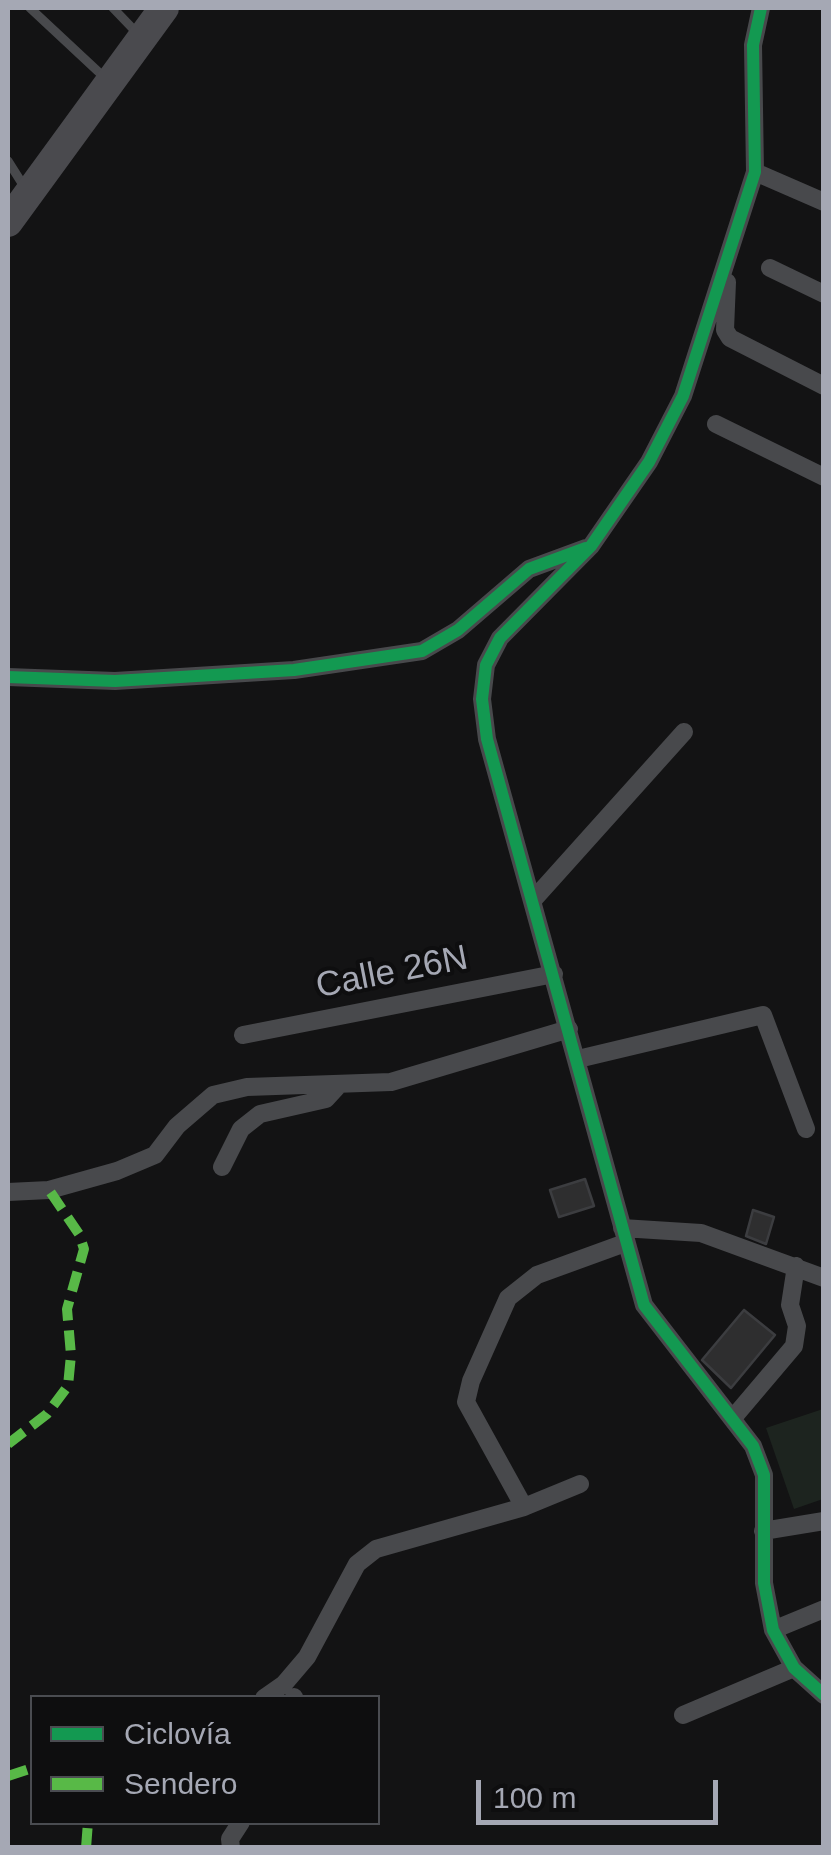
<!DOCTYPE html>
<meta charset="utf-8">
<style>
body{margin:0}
#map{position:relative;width:831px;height:1855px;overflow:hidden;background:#131314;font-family:Helvetica,sans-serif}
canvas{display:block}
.frame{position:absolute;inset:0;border:10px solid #a5a8b4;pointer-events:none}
.legend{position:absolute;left:30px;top:1695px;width:350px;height:130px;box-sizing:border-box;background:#0e0e0f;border:2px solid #4a4c51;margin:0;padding:12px 18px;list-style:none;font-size:30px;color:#a5a8b4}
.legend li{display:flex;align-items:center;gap:20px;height:50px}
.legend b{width:50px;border:2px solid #4a4c51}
.scale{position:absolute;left:476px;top:1780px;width:242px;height:45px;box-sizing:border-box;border:5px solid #a5a8b4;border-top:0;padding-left:12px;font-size:30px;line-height:35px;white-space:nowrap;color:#a5a8b4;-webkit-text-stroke:8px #0e0e0f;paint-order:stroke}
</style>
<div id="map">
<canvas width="831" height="1855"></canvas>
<div class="frame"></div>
<ul class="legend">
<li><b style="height:12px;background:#139951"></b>Ciclovía</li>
<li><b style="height:12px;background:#58b947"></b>Sendero</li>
</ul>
<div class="scale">100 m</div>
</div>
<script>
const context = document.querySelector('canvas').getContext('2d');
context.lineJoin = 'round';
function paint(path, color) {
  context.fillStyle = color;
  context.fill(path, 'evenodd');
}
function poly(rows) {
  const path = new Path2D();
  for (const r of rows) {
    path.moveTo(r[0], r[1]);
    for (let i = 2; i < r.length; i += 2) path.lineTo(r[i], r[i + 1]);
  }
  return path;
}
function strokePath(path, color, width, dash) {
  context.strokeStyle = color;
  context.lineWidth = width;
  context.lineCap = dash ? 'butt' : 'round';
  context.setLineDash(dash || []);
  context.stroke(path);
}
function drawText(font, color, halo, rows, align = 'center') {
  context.font = font + ' Helvetica,sans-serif';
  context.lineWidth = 8;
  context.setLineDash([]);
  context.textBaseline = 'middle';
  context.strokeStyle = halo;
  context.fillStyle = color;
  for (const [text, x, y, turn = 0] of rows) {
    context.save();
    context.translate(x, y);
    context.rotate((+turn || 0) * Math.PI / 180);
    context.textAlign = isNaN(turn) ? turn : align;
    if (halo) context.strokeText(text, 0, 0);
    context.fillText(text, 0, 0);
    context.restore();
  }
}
paint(poly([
 [823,1409,823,1499,794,1509,766,1428]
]), '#1d241f');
const building = poly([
 [585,1179,594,1206,559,1217,550,1190,585,1179],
 [753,1210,774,1217,766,1244,746,1236,753,1210],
 [744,1310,775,1335,731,1388,702,1360,744,1310]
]);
paint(building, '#2e2e2f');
strokePath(building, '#3c3d40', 2.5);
strokePath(poly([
 [30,8,104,77],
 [113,8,137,33],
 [8,161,25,188]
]), '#48494c', 9);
strokePath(poly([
 [761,8,753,45,755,172,683,396,649,462,591,546,500,638,486,665,482,699,487,739,644,1305,753,1446,764,1475,764,1583,773,1630,794,1668,824,1695],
 [755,172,824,202],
 [770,268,824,294],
 [727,282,725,330,730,338,824,386],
 [716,424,824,477],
 [8,677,115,681,294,670,422,651,458,630,529,569,586,548],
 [534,899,684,732],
 [243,1035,554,974],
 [578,1059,763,1015,806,1129],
 [222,1167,241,1129,260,1114,326,1099,337,1087],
 [8,1192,49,1190,117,1171,155,1155,177,1126,213,1095,247,1087,391,1082,569,1029],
 [622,1228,701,1233,824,1278],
 [733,1418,794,1346,797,1326,790,1305,796,1266],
 [524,1507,466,1402,471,1381,508,1298,537,1275,625,1243],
 [763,1531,824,1521],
 [773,1630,824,1609],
 [264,1698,284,1684,307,1657,357,1564,376,1549,524,1507,580,1484],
 [294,1698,294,1697],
 [683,1715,794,1668],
 [231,1848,230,1839,241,1822]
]), '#48494c', 18);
strokePath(poly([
 [8,222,164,8]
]), '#4a4a4e', 30);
strokePath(poly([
 [8,1444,47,1414,68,1386,71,1355,67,1309,84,1249,79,1234,49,1190],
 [8,1776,32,1768],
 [86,1848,88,1822]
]), '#58b947', 10, [20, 10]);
strokePath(poly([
 [761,8,753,45,755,172,683,396,649,462,591,546,500,638,486,665,482,699,487,739,644,1305,753,1446,764,1475,764,1583,773,1630,794,1668,824,1695],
 [8,677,115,681,294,670,422,651,458,630,529,569,586,548]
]), '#139951', 12);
drawText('35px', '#a5a8b4', '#0e0e0f', [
 ["Calle 26N",392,973,-11]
]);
</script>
